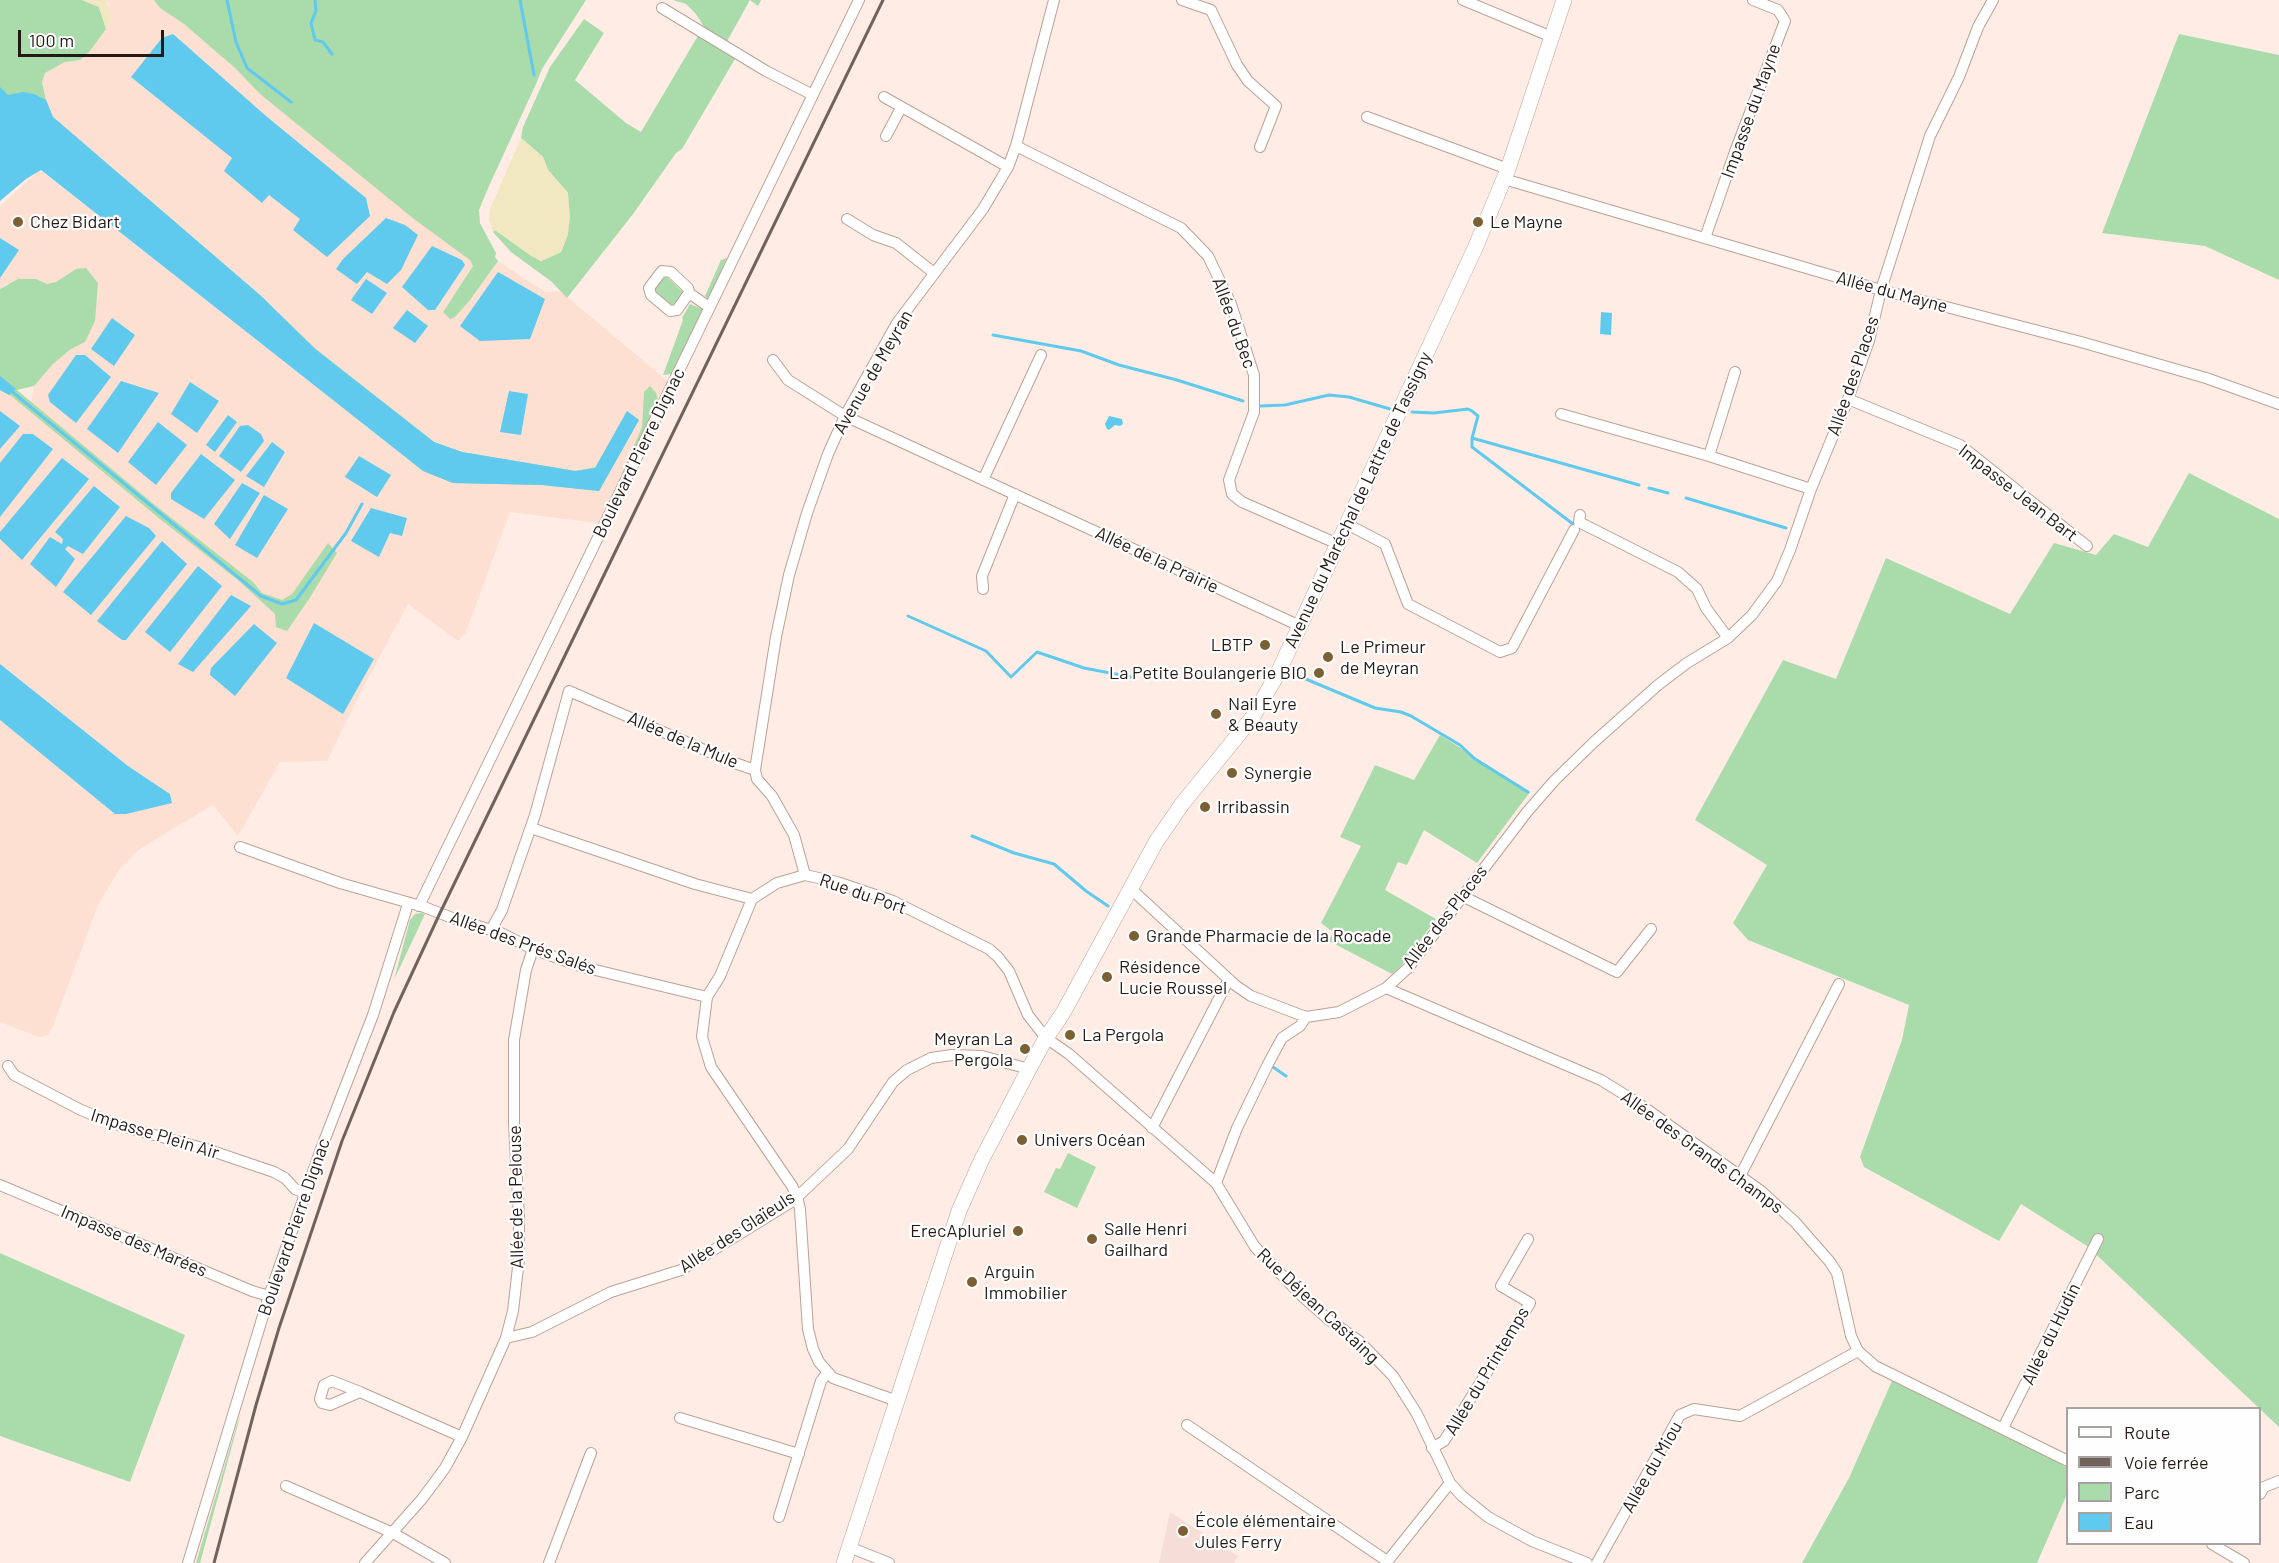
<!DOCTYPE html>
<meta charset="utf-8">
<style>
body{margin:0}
#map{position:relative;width:2279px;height:1563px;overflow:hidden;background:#ffede5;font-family:Barlow,sans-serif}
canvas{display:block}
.legend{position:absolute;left:2066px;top:1407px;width:195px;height:138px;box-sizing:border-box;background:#fefefe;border:2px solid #a7a3a1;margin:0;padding:8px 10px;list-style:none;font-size:18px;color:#241a15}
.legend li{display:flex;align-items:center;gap:12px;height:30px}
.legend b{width:30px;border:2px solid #a7a3a1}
.scale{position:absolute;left:18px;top:30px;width:146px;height:27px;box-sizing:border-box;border:3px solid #241a15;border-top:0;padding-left:8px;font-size:18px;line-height:21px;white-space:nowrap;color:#241a15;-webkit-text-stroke:4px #fefefe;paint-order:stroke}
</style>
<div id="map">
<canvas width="2279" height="1563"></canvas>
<ul class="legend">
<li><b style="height:8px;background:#fff"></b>Route</li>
<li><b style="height:8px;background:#70635d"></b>Voie ferrée</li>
<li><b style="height:16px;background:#a9dbab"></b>Parc</li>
<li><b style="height:16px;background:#60c9ee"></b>Eau</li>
</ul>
<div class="scale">100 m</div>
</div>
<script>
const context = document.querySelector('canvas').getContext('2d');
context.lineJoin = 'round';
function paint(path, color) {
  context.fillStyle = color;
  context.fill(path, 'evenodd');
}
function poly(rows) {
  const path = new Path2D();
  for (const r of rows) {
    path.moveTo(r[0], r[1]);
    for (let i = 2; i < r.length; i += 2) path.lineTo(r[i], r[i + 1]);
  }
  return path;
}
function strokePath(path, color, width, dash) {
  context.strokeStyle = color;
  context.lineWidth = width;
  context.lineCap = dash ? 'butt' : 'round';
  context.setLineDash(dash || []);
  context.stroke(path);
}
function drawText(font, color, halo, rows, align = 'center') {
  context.font = font + ' Barlow,sans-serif';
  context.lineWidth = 4.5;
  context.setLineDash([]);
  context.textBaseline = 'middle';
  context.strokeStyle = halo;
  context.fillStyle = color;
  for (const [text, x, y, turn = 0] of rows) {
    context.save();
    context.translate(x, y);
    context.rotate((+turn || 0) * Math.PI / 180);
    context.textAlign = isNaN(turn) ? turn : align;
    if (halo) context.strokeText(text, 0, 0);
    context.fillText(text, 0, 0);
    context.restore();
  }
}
paint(poly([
 [106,0,154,0,160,8,184,24,235,68,260,94,470,260,473,266,443,311,450,319,470,300,498,261,545,292,560,291,671,384,605,524,510,512,466,632,458,641,408,604,358,697,327,761,280,762,238,836,213,805,141,848,121,867,98,905,53,1026,47,1036,39,1037,0,1022,0,720,115,814,126,814,172,802,170,794,128,766,0,664,0,390,31,401,34,386,53,364,71,349,85,342,76,269,56,282,47,284,36,279,5,285,0,289,0,206,40,170,423,471,599,491,627,412,596,468,575,471,462,452,434,442,315,349,260,295,53,117,46,100,42,82,45,73,65,62,80,60,109,5]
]), '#fde0d2');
paint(poly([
 [1170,1512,1238,1556,1234,1563,1159,1563]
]), '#f7ddd7');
paint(poly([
 [0,0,82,0,99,7,106,29,89,52,80,60,65,62,45,73,42,82,46,100,53,117,260,295,316,349,434,442,462,452,576,471,596,467,627,411,639,420,599,491,542,485,453,483,423,471,0,110],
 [154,0,586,0,542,69,536,84,489,186,479,210,480,223,496,253,495,257,498,261,470,300,455,317,450,319,443,312,473,266,470,260,414,219,260,94,235,68,184,24,160,8],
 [673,0,761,0,758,6,750,0,726,43,706,30,696,14,686,4],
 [584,19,604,33,575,80,626,123,641,132,699,34,735,59,682,149,676,153,633,214,567,298,552,282,511,252,493,232,495,230,530,255,541,261,561,252,568,234,568,193,548,170,543,157,521,138,523,127,550,67],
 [2179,34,2279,55,2279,280,2205,246,2102,233],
 [727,258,708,299,705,296,721,260],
 [86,268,98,283,95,321,85,342,71,349,53,364,34,386,17,390,156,506,253,582,262,593,282,600,292,594,328,543,337,553,309,599,287,631,276,627,275,614,238,580,160,519,10,395,0,390,0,289,18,279,36,279,47,284,56,282,76,269],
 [667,277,683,292,681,299,674,307,656,293,656,288,664,278],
 [690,304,702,309,702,312,671,374,663,375,683,320,682,318],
 [650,386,656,393,659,404,606,511,642,427,644,392],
 [2189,473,2279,519,2279,1427,2087,1246,2021,1204,1999,1241,1864,1167,1860,1157,1902,1040,1909,1005,1748,940,1733,923,1767,865,1695,820,1783,660,1836,679,1886,558,2010,614,2054,543,2096,555,2114,534,2148,547],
 [1440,735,1530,792,1477,863,1424,830,1407,865,1398,862,1385,890,1436,919,1402,965,1392,974,1329,941,1333,932,1321,923,1361,846,1340,837,1375,765,1414,780],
 [421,913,425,914,394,980,410,920,415,914],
 [1068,1153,1096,1167,1077,1208,1044,1192,1056,1168,1060,1169],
 [0,1253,185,1335,130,1482,0,1436],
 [1892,1381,2050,1457,2067,1468,2067,1494,2037,1563,1802,1563,1849,1478],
 [241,1413,200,1563,196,1563,237,1424]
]), '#a9dbab');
paint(poly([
 [82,0,106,0,111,16,106,29,99,7],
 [521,138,543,157,548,170,568,193,570,217,568,234,561,252,541,261,530,255,495,230,493,232,489,220,490,209]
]), '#f1e8c2');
paint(poly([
 [173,34,266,116,366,198,370,216,327,257,293,230,300,219,269,195,262,203,224,171,232,158,131,77,162,38],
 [0,87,8,95,23,92,34,94,46,100,53,117,260,295,315,349,434,442,462,452,575,471,595,468,627,411,639,420,599,491,542,485,453,483,423,471,41,170,26,179,0,201],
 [386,218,405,225,418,235,401,270,387,284,367,272,357,284,336,269,343,259],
 [0,238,19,250,0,278],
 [432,246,462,260,465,265,435,310,428,310,402,287],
 [498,272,545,299,530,339,480,341,460,326],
 [366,279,387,293,372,314,351,300],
 [407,310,428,326,415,343,393,328],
 [1601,312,1612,313,1611,335,1600,334],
 [112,318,135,335,114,366,91,349],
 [76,355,85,355,111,377,76,423,50,402,48,395],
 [0,376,16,389,9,395,0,390],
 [121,381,159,393,118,453,87,429],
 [190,382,219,401,197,433,171,414],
 [509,391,528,394,521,435,500,432],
 [0,411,20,426,0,449],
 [228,415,237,422,215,452,206,445],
 [1109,416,1122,419,1123,424,1120,426,1115,425,1109,430,1107,429,1105,424],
 [158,422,187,445,156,485,128,462],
 [248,425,261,434,264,441,241,472,219,456,240,426],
 [23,434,33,434,53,449,0,517,0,463],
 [272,442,285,452,264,487,246,476],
 [201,454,235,480,204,519,171,499,171,493],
 [359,456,391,475,377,497,345,477],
 [62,458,89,479,22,560,0,539,0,532],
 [242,483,260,493,230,539,214,524],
 [94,486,120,507,83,554,68,546,65,549,75,559,56,587,30,564,50,537,62,544,63,539,55,532],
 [264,495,288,509,257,558,235,545],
 [371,508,407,518,402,536,390,533,379,557,351,541],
 [126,516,149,528,156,536,91,615,63,592],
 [162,541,187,564,126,640,122,640,97,621],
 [198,566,222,586,170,652,145,632],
 [231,595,251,606,193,672,178,664],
 [314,623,374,659,343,714,286,678],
 [254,624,277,643,235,696,210,675,211,668],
 [0,664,128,766,170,794,172,803,126,814,115,814,0,720]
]), '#60c9ee');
strokePath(poly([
 [227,0,236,42,247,68,291,102],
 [315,0,316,11,311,23,315,40,323,42,332,54],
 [520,0,534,75],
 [993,335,1081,351,1119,365,1177,380,1243,401],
 [10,390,261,596,282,604,296,600,346,533,362,504],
 [1260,406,1285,405,1329,395,1349,397,1390,409],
 [1412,412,1434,413,1468,409,1472,411,1478,416,1472,438,1472,447,1573,524],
 [1472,438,1639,485],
 [1649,488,1668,493],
 [1686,498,1786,528],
 [908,616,986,651,1011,677,1037,652,1084,668,1131,677],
 [1289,672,1375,708,1401,712,1411,716,1460,745,1475,759,1528,792],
 [972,836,1014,853,1054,864,1086,891,1108,906],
 [1270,1065,1286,1076]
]), '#60c9ee', 3);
const minor = poly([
 [1182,0,1211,10,1237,65,1248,81,1276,106,1260,147],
 [1463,0,1552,37],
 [662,8,766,71,813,95],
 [884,97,1008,167],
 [1367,117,1508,169],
 [886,136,901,108],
 [1016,146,1181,228,1208,256,1231,304,1254,375,1254,412,1229,480,1232,494,1242,502,1338,544],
 [1504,179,1881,290,2081,342,2206,378,2279,404],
 [847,219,873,235,896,243,934,273],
 [1705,238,1736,149,1785,21,1778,10,1753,0],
 [689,293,677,310,670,311,651,295,649,288,662,271,671,272,688,288,689,293,709,307],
 [773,360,788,380,845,416,1300,626],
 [1848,399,1960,445,2087,546],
 [1561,414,1709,456,1811,489],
 [1709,456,1735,372],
 [983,480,1041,355],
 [1580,515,1579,522,1678,572,1697,589,1706,608,1728,638],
 [1347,524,1385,544,1408,604,1500,652,1512,648,1574,530],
 [983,589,982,576,1015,494],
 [755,770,776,637,789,575,807,513,828,454,845,416,897,323,983,209,1008,167,1016,146,1054,0],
 [531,828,695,884,752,899],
 [240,847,340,883,424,907,455,919,501,933,533,949,583,967,707,997],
 [1130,888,1235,985,1251,996,1306,1017,1339,1012,1386,988,1408,968,1527,812,1554,781,1594,742,1658,685,1687,663,1728,638,1752,615,1777,581,1790,550,1811,489,1848,399,1869,341,1881,290,1930,136,1959,77,1978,27,1993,0],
 [1462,896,1617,972,1651,929],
 [419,906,859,0],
 [491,930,502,910,535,815,569,691,732,762,755,770,757,779,772,796,794,835,805,875],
 [1386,988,1601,1080,1638,1103,1761,1191,1795,1222,1830,1262,1837,1273,1851,1336,1858,1351,1875,1366,2068,1461],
 [8,1066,14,1075,81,1110,121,1126,206,1149,274,1172,285,1178,295,1189,305,1193],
 [1152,1128,1229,979],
 [1740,1176,1839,984],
 [1216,1183,1237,1128,1268,1064,1282,1038,1300,1026,1306,1017],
 [0,1185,252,1291,269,1296],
 [506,1338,532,1332,611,1292,681,1270,793,1201,848,1149,893,1082,907,1070,931,1058,952,1055,982,1056,1029,1069],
 [360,1392,330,1405,322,1403,320,1399,324,1385,332,1381,360,1392,462,1437],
 [897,1401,833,1378,819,1362,813,1349,808,1329,800,1209,797,1196,792,1186,711,1067,702,1037,707,997,720,976,752,899,777,883,805,875,837,882,893,901,989,949,998,957,1009,971,1028,1015,1046,1038,1069,1054,1216,1183,1255,1247,1301,1295,1328,1319,1359,1341,1393,1376,1417,1414,1450,1483,1462,1496,1488,1517,1532,1541,1587,1563],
 [680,1418,799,1454],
 [1187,1425,1387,1561],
 [2003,1428,2098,1239],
 [1432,1448,1444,1441,1530,1303,1501,1286,1528,1239],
 [286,1486,393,1533,445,1563],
 [2260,1494,2264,1487,2279,1481],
 [779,1517,821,1381,827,1373],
 [2212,1544,2244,1563],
 [849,1547,889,1563],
 [188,1563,269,1296,321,1149,373,1015,408,904],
 [365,1563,422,1499,445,1468,462,1437,506,1338,513,1311,519,1259,519,1217,514,1124,514,1040,526,970,533,949],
 [549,1563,591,1453],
 [1386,1563,1450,1483],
 [1597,1563,1680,1415,1694,1409,1740,1416,1858,1351]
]);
const secondary = poly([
 [844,1563,959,1211,981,1161,1029,1069,1046,1038,1063,1013,1156,842,1182,804,1252,718,1277,675,1476,246,1508,169,1564,0]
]);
strokePath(minor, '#bca194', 12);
strokePath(secondary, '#bca194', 16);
strokePath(minor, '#fff', 10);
strokePath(secondary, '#fff', 15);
strokePath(poly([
 [214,1563,256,1405,279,1328,342,1141,394,1012,440,913,883,0]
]), '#70635d', 3);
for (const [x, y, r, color] of [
 [18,222,6,"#7c6033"],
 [1478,222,6,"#7c6033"],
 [1265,645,6,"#7c6033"],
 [1328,657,6,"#7c6033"],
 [1319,673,6,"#7c6033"],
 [1216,714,6,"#7c6033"],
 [1232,773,6,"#7c6033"],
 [1205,807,6,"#7c6033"],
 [1134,936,6,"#7c6033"],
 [1107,977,6,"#7c6033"],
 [1070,1035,6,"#7c6033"],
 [1025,1049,6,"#7c6033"],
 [1022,1140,6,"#7c6033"],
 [1018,1231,6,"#7c6033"],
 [1092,1239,6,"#7c6033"],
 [972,1282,6,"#7c6033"],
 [1183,1531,6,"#7c6033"]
]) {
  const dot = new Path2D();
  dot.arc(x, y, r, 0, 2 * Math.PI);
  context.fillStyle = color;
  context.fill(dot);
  strokePath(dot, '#fefefe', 2);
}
drawText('18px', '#241a15', '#fefefe', [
 ["Impasse du Mayne",1751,111,-70],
 ["Allée du Mayne",1892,292,15],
 ["Allée du Bec",1234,323,70],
 ["Avenue de Meyran",873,372,-60],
 ["Allée des Places",1853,376,-71],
 ["Boulevard Pierre Dignac",639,453,-64],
 ["Impasse Jean Bart",2018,493,38],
 ["Avenue du Maréchal de Lattre de Tassigny",1358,500,-65],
 ["Allée de la Prairie",1157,560,25],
 ["Allée de la Mule",683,740,23],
 ["Rue du Port",863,894,19],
 ["Allée des Places",1445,917,-52],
 ["Allée des Prés Salés",523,943,20],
 ["Impasse Plein Air",155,1134,17],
 ["Allée des Grands Champs",1702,1152,36],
 ["Allée de la Pelouse",516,1197,-91],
 ["Boulevard Pierre Dignac",294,1227,-71],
 ["Allée des Glaïeuls",737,1232,-33],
 ["Impasse des Marées",134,1241,23],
 ["Rue Déjean Castaing",1318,1306,43],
 ["Allée du Hudin",2051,1334,-64],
 ["Allée du Printemps",1487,1371,-59],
 ["Allée du Miou",1652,1467,-60]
]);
drawText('18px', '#241a15', '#fefefe', [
 ["Chez Bidart",30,222],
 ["Le Mayne",1490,222],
 ["LBTP",1253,645,"right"],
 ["Le Primeur",1340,647],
 ["de Meyran",1340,668],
 ["La Petite Boulangerie BIO",1307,673,"right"],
 ["Nail Eyre",1228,704],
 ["& Beauty",1228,725],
 ["Synergie",1244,773],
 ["Irribassin",1217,807],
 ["Grande Pharmacie de la Rocade",1146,936],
 ["Résidence",1119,967],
 ["Lucie Roussel",1119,988],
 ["La Pergola",1082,1035],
 ["Meyran La",1013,1039,"right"],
 ["Pergola",1013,1060,"right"],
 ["Univers Océan",1034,1140],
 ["Salle Henri",1104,1229],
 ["Gailhard",1104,1250],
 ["ErecApluriel",1006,1231,"right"],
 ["Arguin",984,1272],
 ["Immobilier",984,1293],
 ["École élémentaire",1195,1521],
 ["Jules Ferry",1195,1542]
], 'left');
</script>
